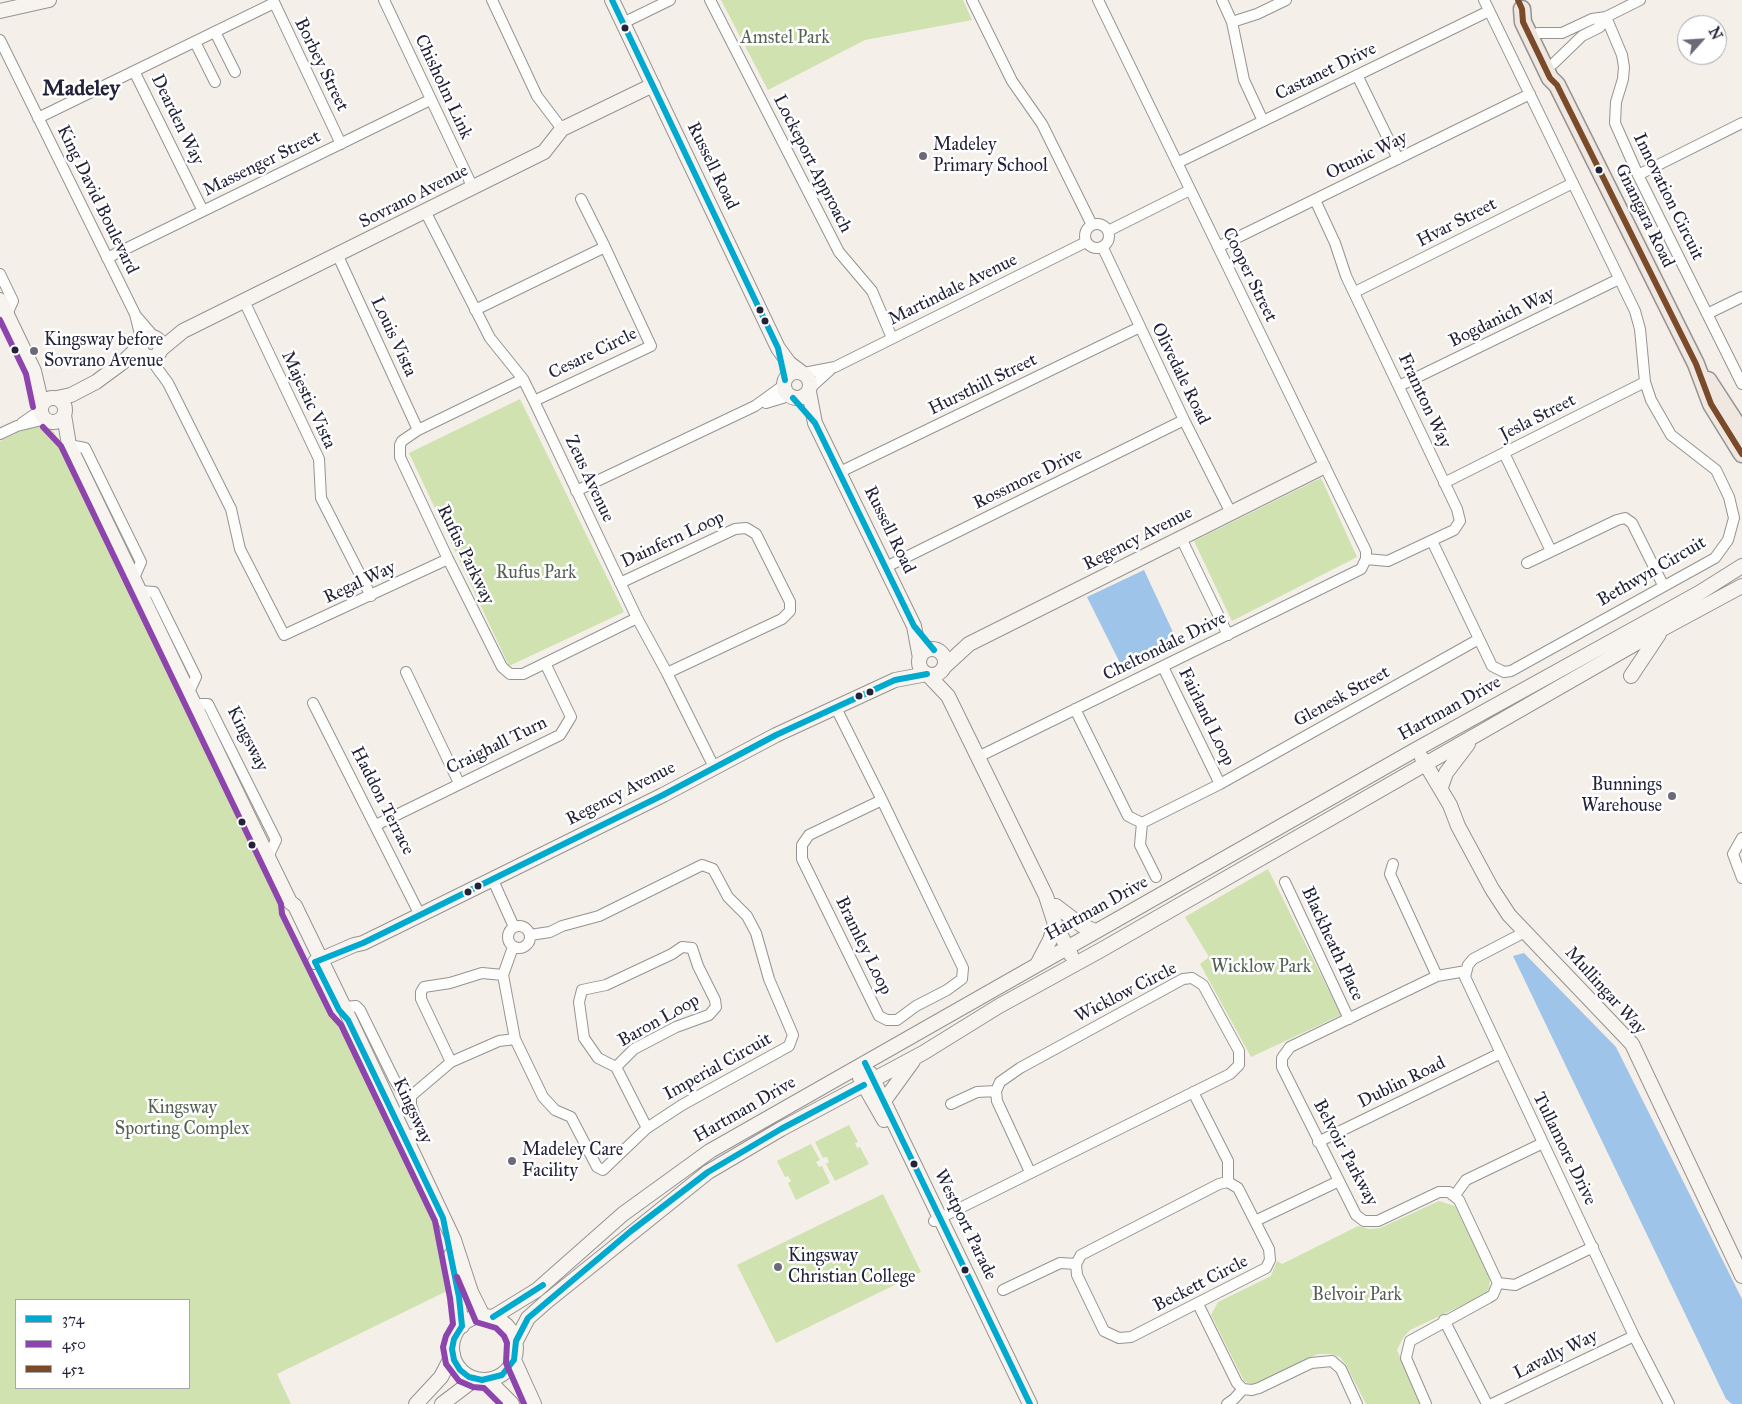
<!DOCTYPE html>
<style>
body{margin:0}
#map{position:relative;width:1742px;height:1404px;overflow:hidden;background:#f4efe8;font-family:"IM FELL Great Primer",serif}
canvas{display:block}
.legend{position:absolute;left:15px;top:1299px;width:175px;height:90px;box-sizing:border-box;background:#fff;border:1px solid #a7a7b1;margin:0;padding:6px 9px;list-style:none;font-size:15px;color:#22223b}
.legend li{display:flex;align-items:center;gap:10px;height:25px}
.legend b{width:25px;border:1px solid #a7a7b1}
.north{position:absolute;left:1677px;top:15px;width:50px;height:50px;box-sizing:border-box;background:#fff;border:1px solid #a7a7b1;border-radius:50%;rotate:64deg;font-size:14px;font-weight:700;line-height:20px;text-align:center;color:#22223b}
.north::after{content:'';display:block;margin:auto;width:18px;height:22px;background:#6c6a78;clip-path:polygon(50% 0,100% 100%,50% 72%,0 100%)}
</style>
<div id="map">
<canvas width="1742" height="1404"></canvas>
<ul class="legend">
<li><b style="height:6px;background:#00a9ce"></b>374</li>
<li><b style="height:6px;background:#8e44ad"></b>450</li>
<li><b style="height:6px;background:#7a4b2a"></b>452</li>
</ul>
<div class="north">N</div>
</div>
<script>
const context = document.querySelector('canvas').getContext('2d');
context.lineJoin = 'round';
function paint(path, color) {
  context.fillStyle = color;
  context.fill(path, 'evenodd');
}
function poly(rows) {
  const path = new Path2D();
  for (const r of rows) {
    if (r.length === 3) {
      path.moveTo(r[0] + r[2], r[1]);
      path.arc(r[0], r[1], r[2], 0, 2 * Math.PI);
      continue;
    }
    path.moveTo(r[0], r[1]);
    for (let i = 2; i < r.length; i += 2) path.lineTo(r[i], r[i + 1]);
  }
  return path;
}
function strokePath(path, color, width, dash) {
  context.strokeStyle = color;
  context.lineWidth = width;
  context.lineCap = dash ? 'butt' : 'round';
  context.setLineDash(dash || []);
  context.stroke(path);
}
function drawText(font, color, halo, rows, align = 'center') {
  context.font = font + ' "IM FELL Great Primer",serif';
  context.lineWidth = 5;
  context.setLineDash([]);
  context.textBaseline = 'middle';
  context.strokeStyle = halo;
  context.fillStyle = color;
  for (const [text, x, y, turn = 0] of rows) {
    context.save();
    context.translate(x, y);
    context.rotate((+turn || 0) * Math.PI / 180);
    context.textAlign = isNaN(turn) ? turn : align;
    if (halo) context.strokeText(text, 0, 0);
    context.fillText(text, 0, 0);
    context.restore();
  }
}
paint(poly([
 [721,0,963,0,972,20,865,40,768,90],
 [520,399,624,612,509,666,409,453],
 [42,421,54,432,65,451,236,805,314,977,439,1231,447,1291,277,1374,291,1404,0,1404,0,441],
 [16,1300,189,1300,189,1388,16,1388],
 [1321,478,1357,557,1232,621,1194,541],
 [1268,869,1341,1015,1251,1057,1200,964,1209,957,1185,917],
 [849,1125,858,1142,855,1143,857,1148,860,1147,869,1164,835,1181,826,1164,829,1162,827,1157,823,1158,815,1142],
 [811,1144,820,1160,816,1162,819,1167,822,1166,830,1183,796,1200,788,1183,791,1181,788,1176,785,1177,777,1161],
 [883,1194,921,1272,776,1343,737,1265],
 [1439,1201,1455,1206,1490,1278,1489,1289,1482,1296,1410,1330,1403,1338,1397,1350,1421,1404,1366,1404,1346,1365,1340,1357,1331,1354,1318,1354,1259,1383,1252,1385,1244,1381,1211,1315,1218,1302,1271,1276,1277,1261,1282,1264,1358,1226,1369,1229,1380,1228]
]), '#d0e2af');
paint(poly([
 [1144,570,1179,645,1124,671,1087,597],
 [1524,953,1616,1047,1742,1299,1742,1404,1732,1404,1726,1399,1513,956]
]), '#9fc4e9');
const street = poly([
 [273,0,341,144],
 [384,0,473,188],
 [492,0,537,96,562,129],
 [710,0,839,252,872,291,892,338],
 [972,0,1012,81,1042,124,1092,225],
 [1222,0,1232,22,1244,80,1263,121],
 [1606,17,1622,55,1624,67,1623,79,1616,102,1615,123,1638,175,1742,384],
 [1232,22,1257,14,1286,0],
 [623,23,670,0],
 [215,32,235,72],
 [1538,33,1562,33,1592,19,1606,17,1640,0],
 [0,40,135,314,142,342],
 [195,42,215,82],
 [1553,64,1582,36,1600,27,1606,17],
 [134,71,203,211],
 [1357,75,1398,159],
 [38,118,274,3],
 [1177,163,1489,11],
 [1638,175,1742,123],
 [581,199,605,247],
 [1315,200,1335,243,1346,276,1457,509,1460,521,1454,530,1388,561,1366,559],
 [425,211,490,338,523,379,534,401,637,618,667,673,714,767],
 [1097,236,12],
 [1108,231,1190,190],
 [1218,247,1530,94],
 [1103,248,1184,420,1231,513],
 [338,256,418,430],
 [107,258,430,100],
 [0,274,13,301,7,314],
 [1355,292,1573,183],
 [244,301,319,459,321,498,371,596],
 [475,310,605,247,651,346,534,401],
 [1707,314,1742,297],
 [137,317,155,338],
 [149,357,168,383,231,509,240,549,284,635,448,559],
 [804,373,835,367,1086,242],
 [523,379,418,430,402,441,400,445,400,457,448,559,502,667,510,674,523,674,637,618],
 [1399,386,1619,279],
 [810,388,830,370],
 [766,403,789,396],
 [22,423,41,410],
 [0,434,17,426,46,419],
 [69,445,85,448,141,562,134,578],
 [1504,453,1551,551],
 [840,472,1140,327],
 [1444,483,1645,382],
 [576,491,755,406,784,385],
 [1181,538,1228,635],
 [1432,541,1492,666,1504,672,1511,671,1715,558,1728,540,1734,518,1729,497,1716,470,1671,435,1651,400,1645,382,1640,329,1635,311,1484,0],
 [1527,563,1617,520,1625,518,1632,523,1663,585],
 [886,567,1184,420],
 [620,583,735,529,746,528,756,534,790,602,790,611,782,619,667,673],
 [140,591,154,592,196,677,189,692],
 [406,672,459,783],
 [313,703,420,915],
 [194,704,208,704,276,840,268,857],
 [836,708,882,800,963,968,962,979,947,990,916,1006,897,1020,887,1020,879,1016,802,859,802,845,809,835,882,800],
 [1075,709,1128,816,1142,823,1220,784,1163,667],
 [978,757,1361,569,1366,559,1366,551,1098,0],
 [1220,784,1479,639],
 [1142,823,1140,845,1156,877],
 [376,825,560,735,571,717,545,663],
 [1742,838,1733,854,1742,878],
 [1393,864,1390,874,1437,976],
 [492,878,514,927],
 [1285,882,1349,1019],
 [519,937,11],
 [1525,932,1473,959,1468,965,1465,977,1634,1336,1669,1404],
 [513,947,503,975,515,1039,543,1097,555,1110,571,1117,597,1167,603,1170,647,1128,682,1105,789,1046,793,1035,769,979,756,933,747,916,728,897,713,869,702,865,599,916,562,926,550,932,530,935],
 [344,1007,356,1006,360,1010,394,1079,401,1090,411,1096,411,1105,420,1131,405,1138],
 [451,1062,421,999,421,992,424,987,450,983,482,973,503,975],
 [616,1067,634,1049,676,1027,709,1015,716,1007,715,1000,698,966,692,948,682,947,672,954,606,985,582,990,579,1002,584,1038,598,1058,616,1067,647,1128],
 [1193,1092,1228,1161,1228,1182],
 [411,1096,451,1062,499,1041,515,1039],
 [951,1104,977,1092,996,1091],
 [1318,1142,1501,1053],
 [1228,1182,1238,1188,1269,1249,1270,1260,1266,1268,1131,1337,1119,1338,1104,1331,1077,1275,1076,1264,1081,1255,1219,1184,1228,1182],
 [1455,1195,1466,1180,1543,1143],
 [934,1221,1230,1074,1239,1065,1239,1051,1203,985,1192,978,1183,979,1020,1068,1000,1082,996,1091,997,1101,1030,1172],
 [1255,1221,1337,1182],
 [1498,1283,1515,1285,1593,1247],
 [1003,1290,1060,1263,1076,1264],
 [1198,1304,1237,1383,1243,1389,1252,1390,1259,1388,1311,1363,1332,1361,1341,1369,1357,1404],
 [1444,1320,1487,1404],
 [1227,1404,1234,1399,1243,1389],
 [1426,1404,1406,1358,1410,1341,1488,1298,1493,1295,1498,1283,1459,1200,1449,1192,1439,1192,1378,1221,1364,1221,1356,1215,1282,1067,1282,1058,1290,1047,1437,976,1466,971],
 [1492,1404,1634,1336]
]);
const secondary = poly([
 [612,0,778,348,789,363,801,372],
 [0,11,49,0],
 [0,300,34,371,42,405],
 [151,347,10],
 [160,350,183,331,544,152,562,129,653,85],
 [797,385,13],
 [809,392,815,423,914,626,920,658],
 [53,410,12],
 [57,398,71,395,96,382,123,362,142,344],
 [64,415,69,445,268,857,290,902,295,906,344,1007,454,1240,471,1292,483,1316],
 [932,662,13],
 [944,667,969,644,1323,467],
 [928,675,948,696,1046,896,1055,924,1071,955],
 [1631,676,1659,634],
 [1422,758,1450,805,1458,826,1492,889,1509,915,1632,1044,1742,1276],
 [1441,787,1446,773,1468,744],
 [1056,906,1081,925,1095,931],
 [315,962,354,945,363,943,420,915,663,795,776,735,895,680,927,674],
 [1038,963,1050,940,1055,924],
 [870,1073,1030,1404],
 [860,1078,884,1120],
 [884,1101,913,1061],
 [451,1255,462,1326],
 [484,1348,32],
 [493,1317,537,1290,623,1214,710,1151,1415,750,1699,593,1742,566],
 [516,1341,528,1318,546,1302,708,1172,781,1129,923,1053,999,1006,1101,950,1640,641,1742,586],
 [514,1360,534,1404],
 [488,1380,512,1404],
 [416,1404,441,1377,453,1354],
 [442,1404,475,1379]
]);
const primary = poly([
 [1522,9,1523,22,1550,78,1557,85,1696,364,1711,404,1742,454],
 [1708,380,1742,432]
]);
strokePath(street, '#959393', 12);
strokePath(secondary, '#959393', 16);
strokePath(primary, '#959393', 19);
strokePath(street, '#fdfdfc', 10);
strokePath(secondary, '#f7f4f0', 14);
strokePath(primary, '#efe7e0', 16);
strokePath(poly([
 [612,0,778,348,785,380],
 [793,398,815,423,914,626,934,650],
 [315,962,363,943,420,915,663,795,776,735,895,680,927,674],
 [315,962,339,1010,348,1020,443,1218,459,1297,462,1326],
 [865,1063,1030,1404],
 [493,1317,543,1285],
 [462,1326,454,1339,452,1349,454,1360,460,1370,469,1377,482,1380,502,1375,514,1360,516,1341,528,1318,631,1231,708,1172,781,1129,864,1085]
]), '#00a9ce', 6);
strokePath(poly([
 [0,320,26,374,33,407],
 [43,427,61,446,281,904,282,914,331,1014,341,1025,435,1221,450,1298,453,1324,446,1336,443,1347,446,1364,459,1381,473,1387,484,1388,500,1404],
 [457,1277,476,1322,496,1328,504,1336,507,1343,506,1363,524,1404]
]), '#8e44ad', 6);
strokePath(poly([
 [1518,0,1522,9,1523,22,1550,78,1557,85,1696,364,1711,404,1742,454]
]), '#7a4b2a', 6);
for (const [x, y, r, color] of [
 [625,28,4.5,"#22223b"],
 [923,156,5,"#6c6a78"],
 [1599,170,4.5,"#22223b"],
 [760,310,4.5,"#22223b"],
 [765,321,4.5,"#22223b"],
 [15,350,4.5,"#22223b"],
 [34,351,5,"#6c6a78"],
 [870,692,4.5,"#22223b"],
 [859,696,4.5,"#22223b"],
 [1672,796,5,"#6c6a78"],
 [242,822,4.5,"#22223b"],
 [252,845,4.5,"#22223b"],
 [478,886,4.5,"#22223b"],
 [468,892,4.5,"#22223b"],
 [512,1161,5,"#6c6a78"],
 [914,1164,4.5,"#22223b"],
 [778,1267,5,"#6c6a78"],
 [965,1270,4.5,"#22223b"]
]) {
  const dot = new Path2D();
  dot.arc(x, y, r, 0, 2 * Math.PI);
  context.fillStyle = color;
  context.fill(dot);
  strokePath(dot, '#fff', 2);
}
drawText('18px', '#556153', '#fff', [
 ["Amstel Park",785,39],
 ["Rufus Park",536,574],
 ["Wicklow Park",1261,968],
 ["Kingsway",182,1109],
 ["Sporting Complex",182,1130],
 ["Belvoir Park",1357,1296]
]);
drawText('18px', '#22223b', '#fff', [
 ["Borbey Street",321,65,64],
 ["Castanet Drive",1326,72,-26],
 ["Chisholm Link",443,87,65],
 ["Dearden Way",177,120,64],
 ["Otunic Way",1367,156,-26],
 ["Massenger Street",262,164,-26],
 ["Lockeport Approach",812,164,63],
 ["Russell Road",712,166,64],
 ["Sovrano Avenue",414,197,-27],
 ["Innovation Circuit",1668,197,64],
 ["King David Boulevard",97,200,64],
 ["Gnangara Road",1644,216,64],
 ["Hvar Street",1457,223,-27],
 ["Cooper Street",1249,275,64],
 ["Martindale Avenue",953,290,-26],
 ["Bogdanich Way",1502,318,-26],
 ["Louis Vista",393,337,65],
 ["Cesare Circle",593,354,-26],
 ["Olivedale Road",1180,374,64],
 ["Hursthill Street",983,385,-26],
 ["Majestic Vista",308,400,65],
 ["Framton Way",1424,401,65],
 ["Jesla Street",1538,418,-27],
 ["Zeus Avenue",589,479,65],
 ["Rossmore Drive",1028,479,-26],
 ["Russell Road",889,530,64],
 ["Regency Avenue",1138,539,-27],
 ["Dainfern Loop",673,540,-25],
 ["Rufus Parkway",465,555,64],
 ["Bethwyn Circuit",1652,572,-30],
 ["Regal Way",360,583,-25],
 ["Cheltondale Drive",1165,647,-26],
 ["Glenesk Street",1342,697,-29],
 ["Hartman Drive",1450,709,-29],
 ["Fairland Loop",1206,717,64],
 ["Kingsway",247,739,63],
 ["Craighall Turn",497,746,-26],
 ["Regency Avenue",621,794,-27],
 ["Haddon Terrace",382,801,63],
 ["Hartman Drive",1097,909,-29],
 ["Blackheath Place",1332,944,65],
 ["Bramley Loop",863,946,64],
 ["Mullingar Way",1605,991,48],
 ["Wicklow Circle",1126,993,-27],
 ["Baron Loop",659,1021,-29],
 ["Imperial Circuit",718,1067,-29],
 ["Dublin Road",1402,1083,-26],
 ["Hartman Drive",745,1110,-30],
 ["Kingsway",412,1111,65],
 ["Tullamore Drive",1564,1149,64],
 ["Belvoir Parkway",1345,1153,62],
 ["Westport Parade",965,1225,64],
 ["Beckett Circle",1201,1284,-27],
 ["Lavally Way",1556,1355,-26]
]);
drawText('18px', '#22223b', '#fff', [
 ["Madeley",933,146],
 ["Primary School",933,167],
 ["Kingsway before",44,341],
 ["Sovrano Avenue",44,362],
 ["Bunnings",1662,786,"right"],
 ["Warehouse",1662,807,"right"],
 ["Madeley Care",522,1151],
 ["Facility",522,1172],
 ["Kingsway",788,1257],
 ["Christian College",788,1278]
], 'left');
drawText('bold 22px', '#22223b', '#fff', [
 ["Madeley",81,90]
]);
</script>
